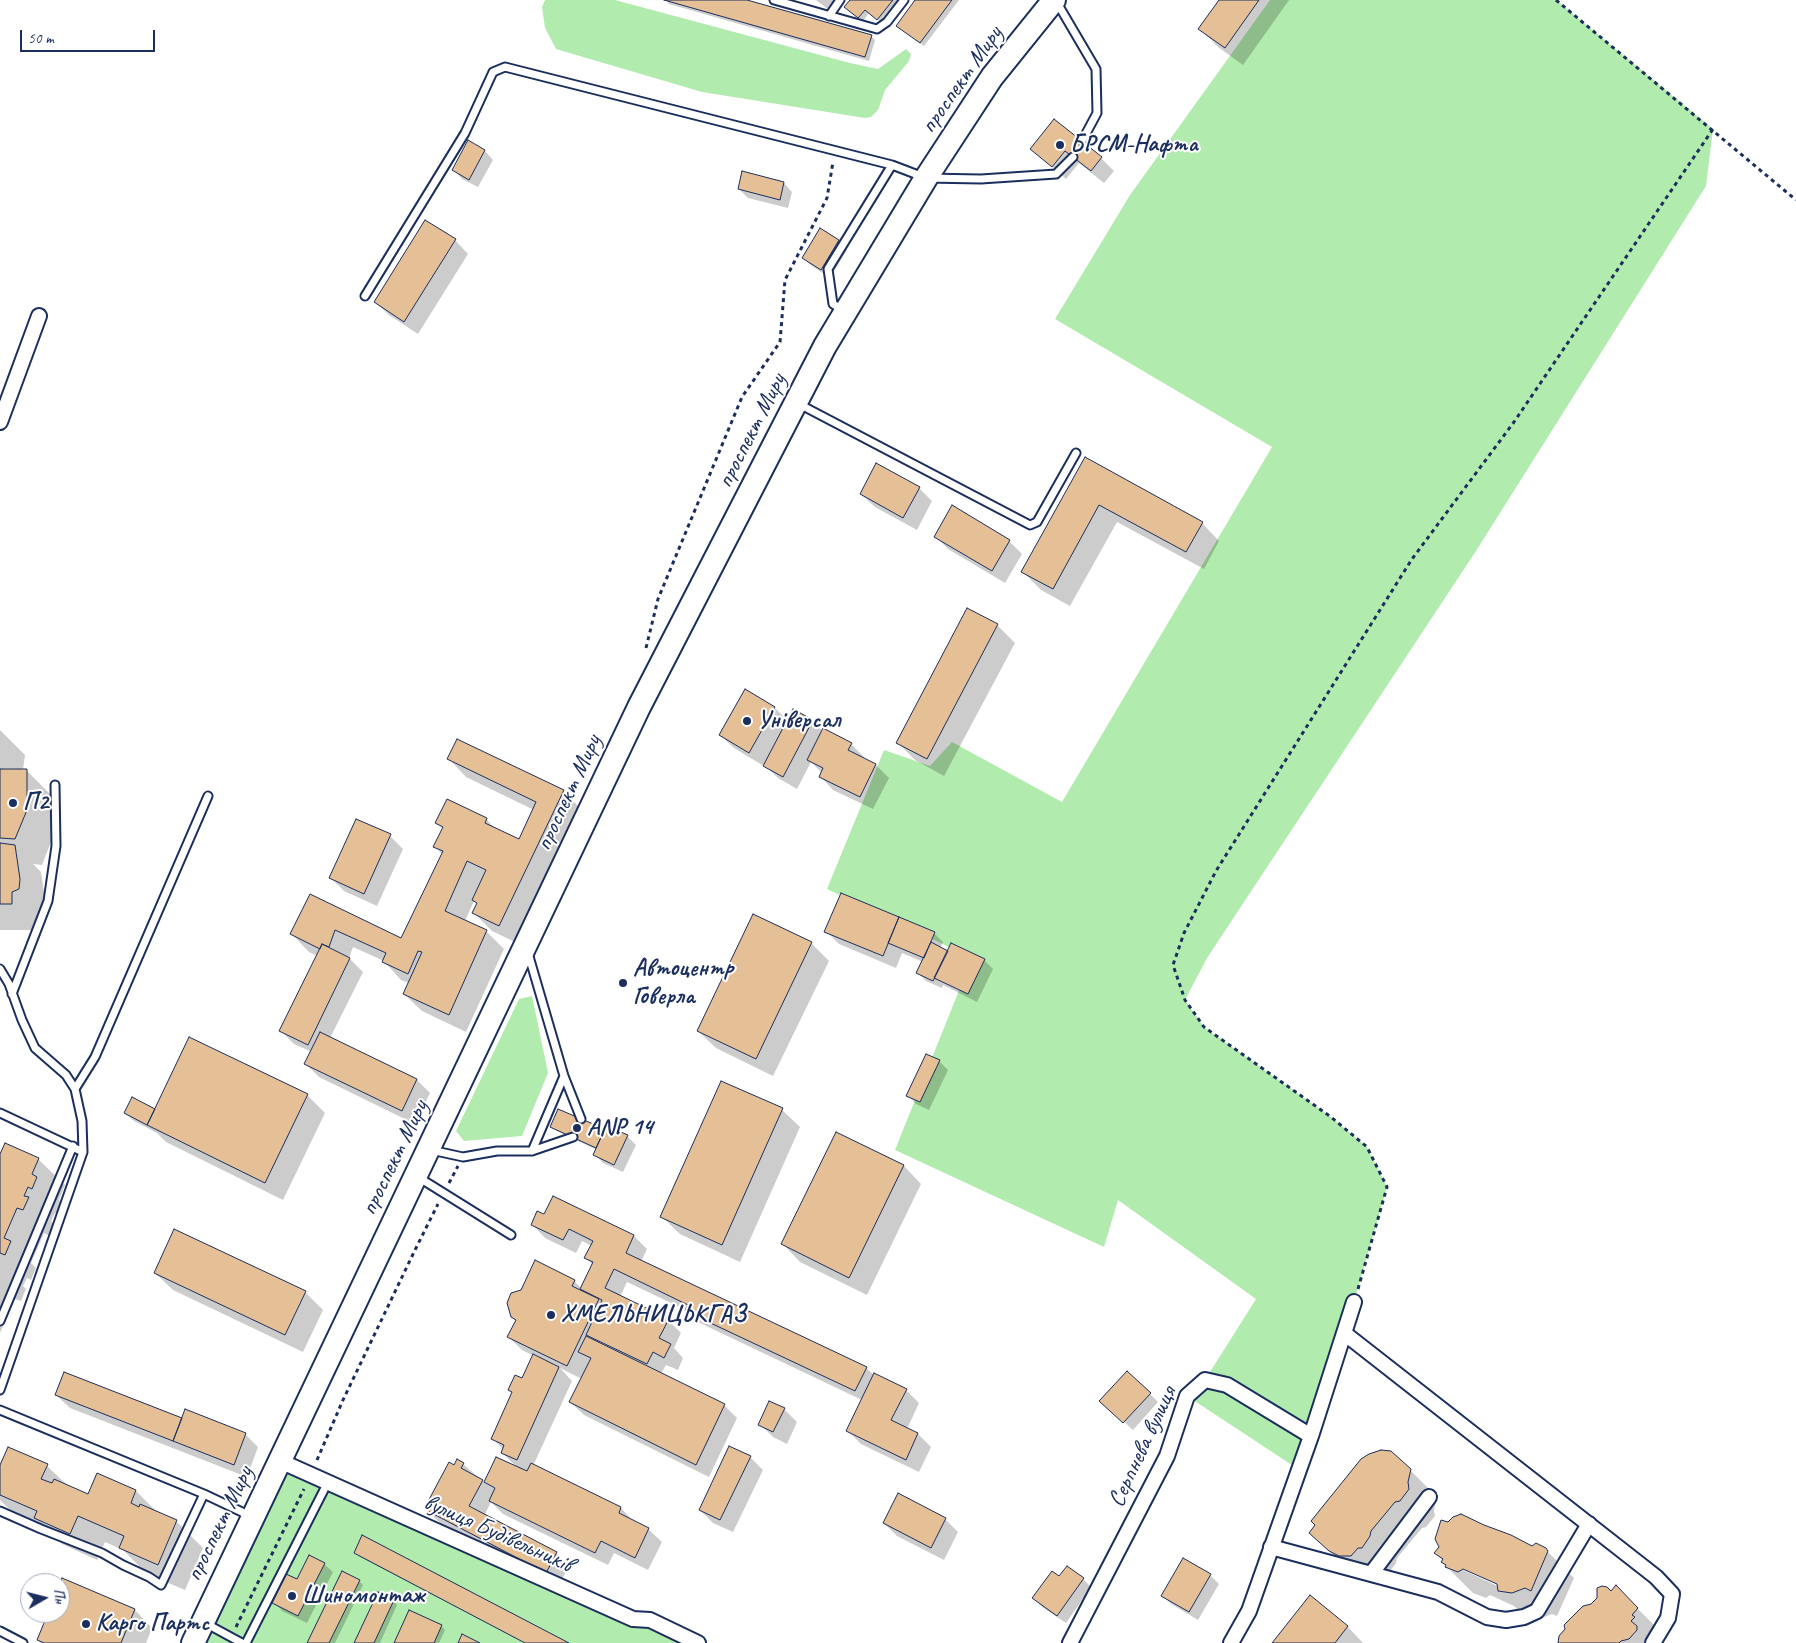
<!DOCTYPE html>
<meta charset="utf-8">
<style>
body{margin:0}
#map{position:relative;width:1796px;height:1643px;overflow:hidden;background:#fff;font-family:Caveat,sans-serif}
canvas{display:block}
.north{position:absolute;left:20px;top:1573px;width:50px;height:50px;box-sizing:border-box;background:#fff;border:1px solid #a4acbf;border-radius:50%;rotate:82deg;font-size:14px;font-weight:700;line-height:20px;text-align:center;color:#1b2f5e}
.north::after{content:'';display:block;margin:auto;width:18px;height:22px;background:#1b2f5e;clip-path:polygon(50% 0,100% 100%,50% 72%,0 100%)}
.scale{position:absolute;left:20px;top:30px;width:135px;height:22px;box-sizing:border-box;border:2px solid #1b2f5e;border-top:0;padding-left:6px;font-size:15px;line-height:18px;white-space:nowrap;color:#1b2f5e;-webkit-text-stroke:4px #fff;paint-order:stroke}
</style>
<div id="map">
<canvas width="1796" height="1643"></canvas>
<div class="north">Пн</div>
<div class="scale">50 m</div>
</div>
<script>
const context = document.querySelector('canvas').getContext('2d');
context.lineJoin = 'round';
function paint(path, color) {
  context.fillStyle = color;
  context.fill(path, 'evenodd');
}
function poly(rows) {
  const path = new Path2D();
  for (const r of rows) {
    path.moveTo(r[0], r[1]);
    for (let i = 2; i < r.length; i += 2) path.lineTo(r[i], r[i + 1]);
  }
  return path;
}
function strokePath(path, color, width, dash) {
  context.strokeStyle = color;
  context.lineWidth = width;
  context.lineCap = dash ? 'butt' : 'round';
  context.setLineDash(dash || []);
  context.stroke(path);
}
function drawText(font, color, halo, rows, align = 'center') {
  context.font = font + ' Caveat,sans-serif';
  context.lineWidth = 4;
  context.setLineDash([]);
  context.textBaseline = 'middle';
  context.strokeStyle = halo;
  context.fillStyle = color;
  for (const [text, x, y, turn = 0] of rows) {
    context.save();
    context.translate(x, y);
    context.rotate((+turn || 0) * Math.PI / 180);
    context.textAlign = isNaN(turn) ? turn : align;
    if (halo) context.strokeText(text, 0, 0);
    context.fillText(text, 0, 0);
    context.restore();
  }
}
paint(poly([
 [545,0,615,0,850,63,878,69,906,49,911,54,909,61,885,90,878,110,871,117,865,118,702,92,556,49,545,28,542,7],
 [1270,0,1556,0,1713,129,1706,186,1476,551,1207,958,1185,1000,1204,1027,1331,1117,1367,1147,1387,1187,1354,1302,1298,1469,1187,1396,1205,1380,1256,1299,1118,1200,1104,1247,895,1150,972,958,827,889,884,750,930,766,952,742,1062,802,1272,447,1055,319,1130,195],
 [532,996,548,1073,522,1136,464,1141,456,1131,519,999],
 [284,1471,631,1627,649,1627,682,1643,202,1643]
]), '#b2ebae');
paint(poly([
 [666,0,742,0,871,36,875,40,869,61,669,4],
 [816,0,837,0,829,10],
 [851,0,900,0,882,23,869,13,863,21,849,11],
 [917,0,959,0,924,46,902,29],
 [1221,0,1289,0,1243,65,1218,47,1200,29],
 [1054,121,1101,158,1114,171,1104,183,1079,163,1066,179,1032,149],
 [468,142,485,151,493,160,478,187,462,179,454,170],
 [784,183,792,192,788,208,748,198,739,189],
 [821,230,839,241,847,250,830,278,812,266,803,258],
 [455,240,468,254,418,334,389,315,375,302],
 [1085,459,1202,523,1219,541,1204,569,1117,522,1070,606,1041,590,1023,572],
 [919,488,932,501,917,530,875,507,861,494],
 [935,536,1009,541,1022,554,1005,583,948,549],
 [968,610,997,625,1015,643,944,776,915,760,897,742],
 [746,691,775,708,788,721,794,711,813,721,823,732,851,744,864,757,863,759,876,765,889,778,873,809,833,790,820,776,822,773,811,762,797,789,778,778,763,764,762,765,734,748,720,735],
 [0,730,25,755,23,770,26,770,53,797,53,837,42,865,33,864,41,872,46,906,38,930,0,930],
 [458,740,563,791,581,809,517,943,492,931,474,913,478,904,474,901,465,921,486,931,504,949,466,1032,422,1011,404,994,409,983,401,980,384,961,353,947,349,958,363,972,330,1038,417,1080,430,1093,415,1124,319,1077,306,1064,312,1052,294,1044,281,1031,318,956,309,952,292,934,310,895,402,939,443,855,434,846,443,829,437,823,486,819,497,831,519,841,534,810,466,777,449,759],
 [390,836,403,849,377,906,344,891,331,878],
 [826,931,934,933,943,942,940,948,948,952,984,960,993,969,977,1002,943,985,942,988,926,981,918,973,923,962,902,953,896,968,839,944],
 [811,943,829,961,773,1076,716,1048,698,1031],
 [926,1055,939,1061,948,1070,929,1110,916,1104,908,1095],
 [722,1082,782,1110,800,1127,740,1262,680,1234,662,1217],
 [307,1095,325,1113,283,1200,166,1142,157,1133,134,1121,125,1113],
 [551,1126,605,1131,627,1136,636,1145,623,1172,603,1163,595,1154,597,1150,555,1130],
 [837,1134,904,1166,921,1184,867,1295,800,1262,783,1244],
 [0,1157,38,1159,65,1185,59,1200,63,1204,59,1214,55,1213,51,1221,54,1225,50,1236,44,1233,31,1263,36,1268,31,1280,27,1278,23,1286,26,1289,21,1301,15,1299,0,1333],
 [554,1198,634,1236,647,1249,641,1262,866,1368,874,1375,906,1390,919,1403,907,1429,918,1434,931,1447,919,1472,861,1444,848,1431,862,1400,700,1323,686,1310,627,1282,620,1297,668,1320,681,1333,674,1348,683,1358,678,1370,666,1365,661,1374,724,1405,737,1418,709,1477,584,1415,570,1402,582,1379,560,1368,572,1381,533,1466,621,1508,633,1521,648,1529,662,1542,648,1570,614,1553,608,1565,503,1514,491,1502,484,1516,556,1553,569,1566,559,1585,439,1522,426,1509,455,1466,463,1464,485,1483,497,1458,518,1468,502,1453,504,1450,492,1438,534,1356,522,1350,509,1337,516,1321,512,1317,574,1281,582,1289,593,1265,586,1258,592,1246,582,1241,576,1253,545,1238,532,1224,545,1216],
 [155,1273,305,1292,323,1310,303,1352,173,1290],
 [1150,1394,1158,1402,1133,1430,1110,1409],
 [56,1395,182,1420,245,1434,258,1447,247,1477,70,1408],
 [784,1409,797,1422,787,1444,773,1437,760,1424],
 [750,1457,763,1470,733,1532,713,1523,700,1510],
 [47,1466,68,1486,89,1496,136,1491,158,1513,177,1522,203,1548,185,1590,147,1574,123,1550,105,1542,97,1560,62,1544,48,1530,17,1517,0,1500,0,1469],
 [1410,1470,1437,1497,1434,1510,1435,1516,1426,1527,1422,1528,1397,1558,1396,1563,1388,1574,1377,1582,1367,1582,1357,1578,1311,1533],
 [945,1519,958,1532,944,1560,897,1536,884,1523],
 [1533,1548,1545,1549,1574,1578,1557,1616,1552,1614,1539,1619,1526,1617,1514,1606,1490,1595,1486,1598,1473,1593,1442,1562,1443,1561,1436,1553],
 [1463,1568,1503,1586,1502,1588,1463,1570],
 [356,1553,568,1643,526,1643,360,1557],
 [1183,1559,1210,1575,1219,1584,1198,1620,1171,1604,1163,1596],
 [324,1564,333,1572,307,1623,282,1611,274,1602,297,1581],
 [1059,1578,1083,1579,1091,1587,1066,1623,1042,1607,1034,1598],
 [63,1580,135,1610,152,1628,146,1643,41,1643,38,1640,49,1613,60,1613,60,1587],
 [359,1581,363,1585,335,1643,309,1643],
 [1616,1587,1664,1635,1659,1643,1560,1643,1592,1605],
 [378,1594,394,1601,397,1605,380,1643,355,1643],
 [1310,1597,1348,1627,1363,1643,1273,1643],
 [441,1626,445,1630,439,1643,395,1643]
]), '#0003');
const building = poly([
 [664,0,747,0,872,35,865,57,664,0],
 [850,0,893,0,877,20,865,10,858,18,844,7,850,0],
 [915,0,952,0,920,43,896,26,915,0],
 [1219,0,1259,0,1225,48,1198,29,1219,0],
 [1054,119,1102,157,1091,171,1065,151,1052,167,1030,149,1054,119],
 [468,140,485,150,469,180,452,170,468,140],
 [742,171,784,182,780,200,738,189,742,171],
 [425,220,456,239,404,322,374,302,425,220],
 [820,228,839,240,821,270,802,258,820,228],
 [1085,457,1203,522,1186,552,1099,505,1053,589,1021,572,1085,457],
 [876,463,920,487,903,518,860,494,876,463],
 [952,505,1010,540,992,571,934,537,952,505],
 [967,608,998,624,927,759,896,743,967,608],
 [745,689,775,707,749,753,719,735,745,689],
 [793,709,813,720,783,777,763,766,793,709],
 [823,728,852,743,848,750,876,764,860,797,819,777,823,768,807,760,823,728],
 [457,739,564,790,499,926,472,913,477,903,472,900,486,870,467,861,445,911,487,930,449,1015,403,994,422,952,418,951,408,974,382,962,386,953,335,930,329,947,322,944,320,949,290,934,310,894,401,938,443,851,433,847,443,827,435,823,447,799,487,818,485,823,519,839,536,802,447,759,457,739],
 [0,769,27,769,27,810,15,839,0,838,0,769],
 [356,819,391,834,364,894,329,878,356,819],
 [0,843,15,845,20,879,19,889,12,892,12,904,0,904,0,843],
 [841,893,899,917,883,956,824,932,841,893],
 [753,914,812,942,756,1059,697,1031,753,914],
 [899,917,935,932,924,958,888,943,899,917],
 [931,942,948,951,933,981,916,973,931,942],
 [951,943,985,959,968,994,934,978,951,943],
 [322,944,350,958,308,1045,279,1031,322,944],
 [320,1032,417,1079,402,1111,304,1064,320,1032],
 [189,1037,308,1094,265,1183,147,1125,189,1037],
 [926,1054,940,1060,920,1102,906,1096,926,1054],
 [721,1081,783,1108,722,1245,660,1217,721,1081],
 [132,1097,155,1109,147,1125,124,1113,132,1097],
 [558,1109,605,1129,596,1148,550,1127,558,1109],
 [606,1126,628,1135,614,1165,593,1155,606,1126],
 [836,1132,904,1165,849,1278,781,1244,836,1132],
 [5,1143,39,1158,32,1174,37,1177,32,1189,28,1187,24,1196,29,1197,23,1210,17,1208,4,1238,11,1241,5,1255,0,1253,0,1154,5,1143],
 [553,1196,634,1235,626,1253,867,1367,855,1391,685,1311,688,1305,614,1269,605,1288,669,1319,659,1338,671,1344,664,1358,653,1352,647,1364,586,1335,602,1300,580,1289,593,1262,584,1258,593,1241,569,1229,563,1240,531,1225,537,1211,544,1214,553,1196],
 [174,1229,306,1291,285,1335,154,1273,174,1229],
 [535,1260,575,1280,572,1286,599,1299,567,1366,507,1337,516,1320,511,1317,507,1303,511,1293,521,1290,535,1260],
 [586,1336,725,1404,696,1465,569,1402,591,1358,578,1352,586,1336],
 [533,1354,559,1367,517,1460,501,1453,504,1445,491,1439,512,1392,508,1390,515,1375,522,1378,533,1354],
 [1127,1371,1151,1393,1123,1423,1099,1401,1127,1371],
 [64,1372,182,1418,173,1441,55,1395,64,1372],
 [874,1373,907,1389,891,1420,918,1433,906,1460,846,1431,874,1373],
 [769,1401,785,1408,773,1432,758,1425,769,1401],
 [185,1409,246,1433,234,1465,173,1441,185,1409],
 [729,1446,751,1456,720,1520,699,1510,729,1446],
 [8,1447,48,1464,41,1479,52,1483,54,1479,88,1494,97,1473,136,1490,131,1503,139,1507,140,1504,177,1520,158,1565,119,1548,124,1536,78,1516,70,1534,34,1518,37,1511,0,1495,0,1465,8,1447],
 [1381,1450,1391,1451,1411,1469,1408,1482,1409,1489,1400,1501,1395,1502,1371,1531,1370,1536,1362,1548,1358,1548,1351,1556,1339,1556,1329,1551,1309,1533,1315,1525,1311,1521,1361,1459,1369,1454,1381,1450],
 [496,1457,527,1471,531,1463,621,1507,619,1513,649,1528,635,1558,601,1541,595,1553,489,1501,495,1488,484,1482,496,1457],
 [457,1459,464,1463,461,1468,483,1480,469,1506,557,1552,546,1573,424,1509,449,1462,454,1465,457,1459],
 [898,1493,946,1518,931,1548,883,1523,898,1493],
 [1461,1514,1484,1525,1511,1535,1532,1546,1536,1543,1546,1548,1548,1551,1531,1591,1525,1588,1512,1593,1498,1591,1497,1584,1463,1569,1458,1572,1445,1567,1446,1565,1441,1562,1443,1559,1434,1553,1439,1547,1435,1539,1441,1520,1448,1522,1453,1517,1461,1514],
 [362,1535,569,1643,525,1643,354,1553,362,1535],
 [309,1555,325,1563,298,1616,272,1603,286,1574,297,1579,309,1555],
 [1183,1558,1211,1574,1189,1612,1161,1596,1183,1558],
 [1067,1566,1084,1578,1057,1616,1032,1598,1052,1571,1059,1576,1067,1566],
 [342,1571,360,1580,329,1643,307,1643,342,1571],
 [62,1578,135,1609,121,1643,44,1643,37,1640,48,1613,60,1613,60,1584,62,1578],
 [1616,1585,1638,1608,1632,1615,1635,1617,1631,1621,1637,1626,1637,1630,1629,1639,1621,1641,1619,1643,1558,1643,1559,1636,1565,1629,1564,1625,1583,1606,1591,1604,1597,1598,1597,1588,1602,1586,1607,1587,1611,1591,1616,1585],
 [378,1592,394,1600,374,1643,354,1643,378,1592],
 [1310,1595,1348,1626,1335,1643,1272,1643,1310,1595],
 [409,1610,442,1625,434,1643,394,1643,409,1610],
 [462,1634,480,1643,458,1643,462,1634]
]);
paint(building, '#e5bf95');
strokePath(building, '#1b2f5e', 1);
const service = poly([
 [774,0,877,29,887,22,904,0],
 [1056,1,1096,69,1097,113,1082,141],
 [829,16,840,0],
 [365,296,465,133,493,72,505,67,892,165,926,178,981,179,1056,174,1073,157],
 [843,310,833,304,828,269,892,165],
 [799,404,1030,525,1037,522,1076,453],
 [528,953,564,1076,581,1119],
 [0,969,9,984,22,1020,35,1048,66,1075,75,1089,82,1121,83,1152,0,1390],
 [12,994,48,901,56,846,55,785],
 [75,1089,95,1057,208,796],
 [0,1113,83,1152],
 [431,1150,463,1157,497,1151,532,1151,573,1137],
 [532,1151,564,1076],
 [418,1177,511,1235],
 [0,1321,73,1146],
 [0,1410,204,1494,242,1512,249,1518],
 [0,1511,41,1529,102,1553,123,1565,149,1577,161,1585,204,1494],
 [205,1623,242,1643],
 [0,1631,23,1643],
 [246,1643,328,1482]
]);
const minor = poly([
 [0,422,39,316],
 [1344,1333,1656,1577,1672,1594,1668,1618,1653,1643],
 [280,1461,633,1619,650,1620,698,1643],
 [1271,1547,1438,1592,1487,1617,1506,1620,1524,1617,1537,1611,1589,1524],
 [1371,1574,1429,1497],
 [1070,1643,1167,1456,1187,1396,1205,1380,1227,1385,1311,1436],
 [1231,1643,1249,1611,1311,1436,1354,1302]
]);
const primary = poly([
 [193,1643,639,707,825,346,926,178,992,77,1054,0]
]);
strokePath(service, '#1b2f5e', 11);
strokePath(minor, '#1b2f5e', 18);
strokePath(primary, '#1b2f5e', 26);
strokePath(poly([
 [1556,0,1796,200],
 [646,648,658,599,742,397,780,342,785,280,827,198,833,162],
 [449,1183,458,1166],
 [1358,1289,1387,1187,1367,1147,1331,1117,1204,1027,1185,1000,1173,965,1184,933,1216,871,1412,559,1514,422,1713,129],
 [317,1460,343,1400,415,1250,438,1204],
 [236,1627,304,1489]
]), '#1b2f5e', 3, [4, 4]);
strokePath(service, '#fff', 7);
strokePath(minor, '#fff', 14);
strokePath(primary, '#fff', 22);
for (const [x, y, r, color] of [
 [1060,145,5,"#1b2f5e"],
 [747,721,5,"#1b2f5e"],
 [13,803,5,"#1b2f5e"],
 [623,983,5,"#1b2f5e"],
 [577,1128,5,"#1b2f5e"],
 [551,1315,5,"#1b2f5e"],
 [292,1596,5,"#1b2f5e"],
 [86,1624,5,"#1b2f5e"]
]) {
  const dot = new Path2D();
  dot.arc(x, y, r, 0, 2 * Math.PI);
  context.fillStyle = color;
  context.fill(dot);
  strokePath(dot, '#fff', 2);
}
drawText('24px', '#1b2f5e', '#fff', [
 ["проспект Миру",962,80,-55],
 ["проспект Миру",752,431,-63],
 ["проспект Миру",569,793,-65],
 ["проспект Миру",395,1158,-64],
 ["Серпнева вулиця",1143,1447,-65],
 ["проспект Миру",220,1524,-64],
 ["вулиця Будівельників",498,1534,24]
]);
drawText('bold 24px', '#1b2f5e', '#fff', [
 ["БРСМ-Нафта",1070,145],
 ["Універсал",757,721],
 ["П2",23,803],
 ["Автоцентр",633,969],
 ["Говерла",633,997],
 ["ANP 14",587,1128],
 ["ХМЕЛЬНИЦЬКГАЗ",561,1315],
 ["Шиномонтаж",302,1596],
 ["Карго Партс",96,1624]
], 'left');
</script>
